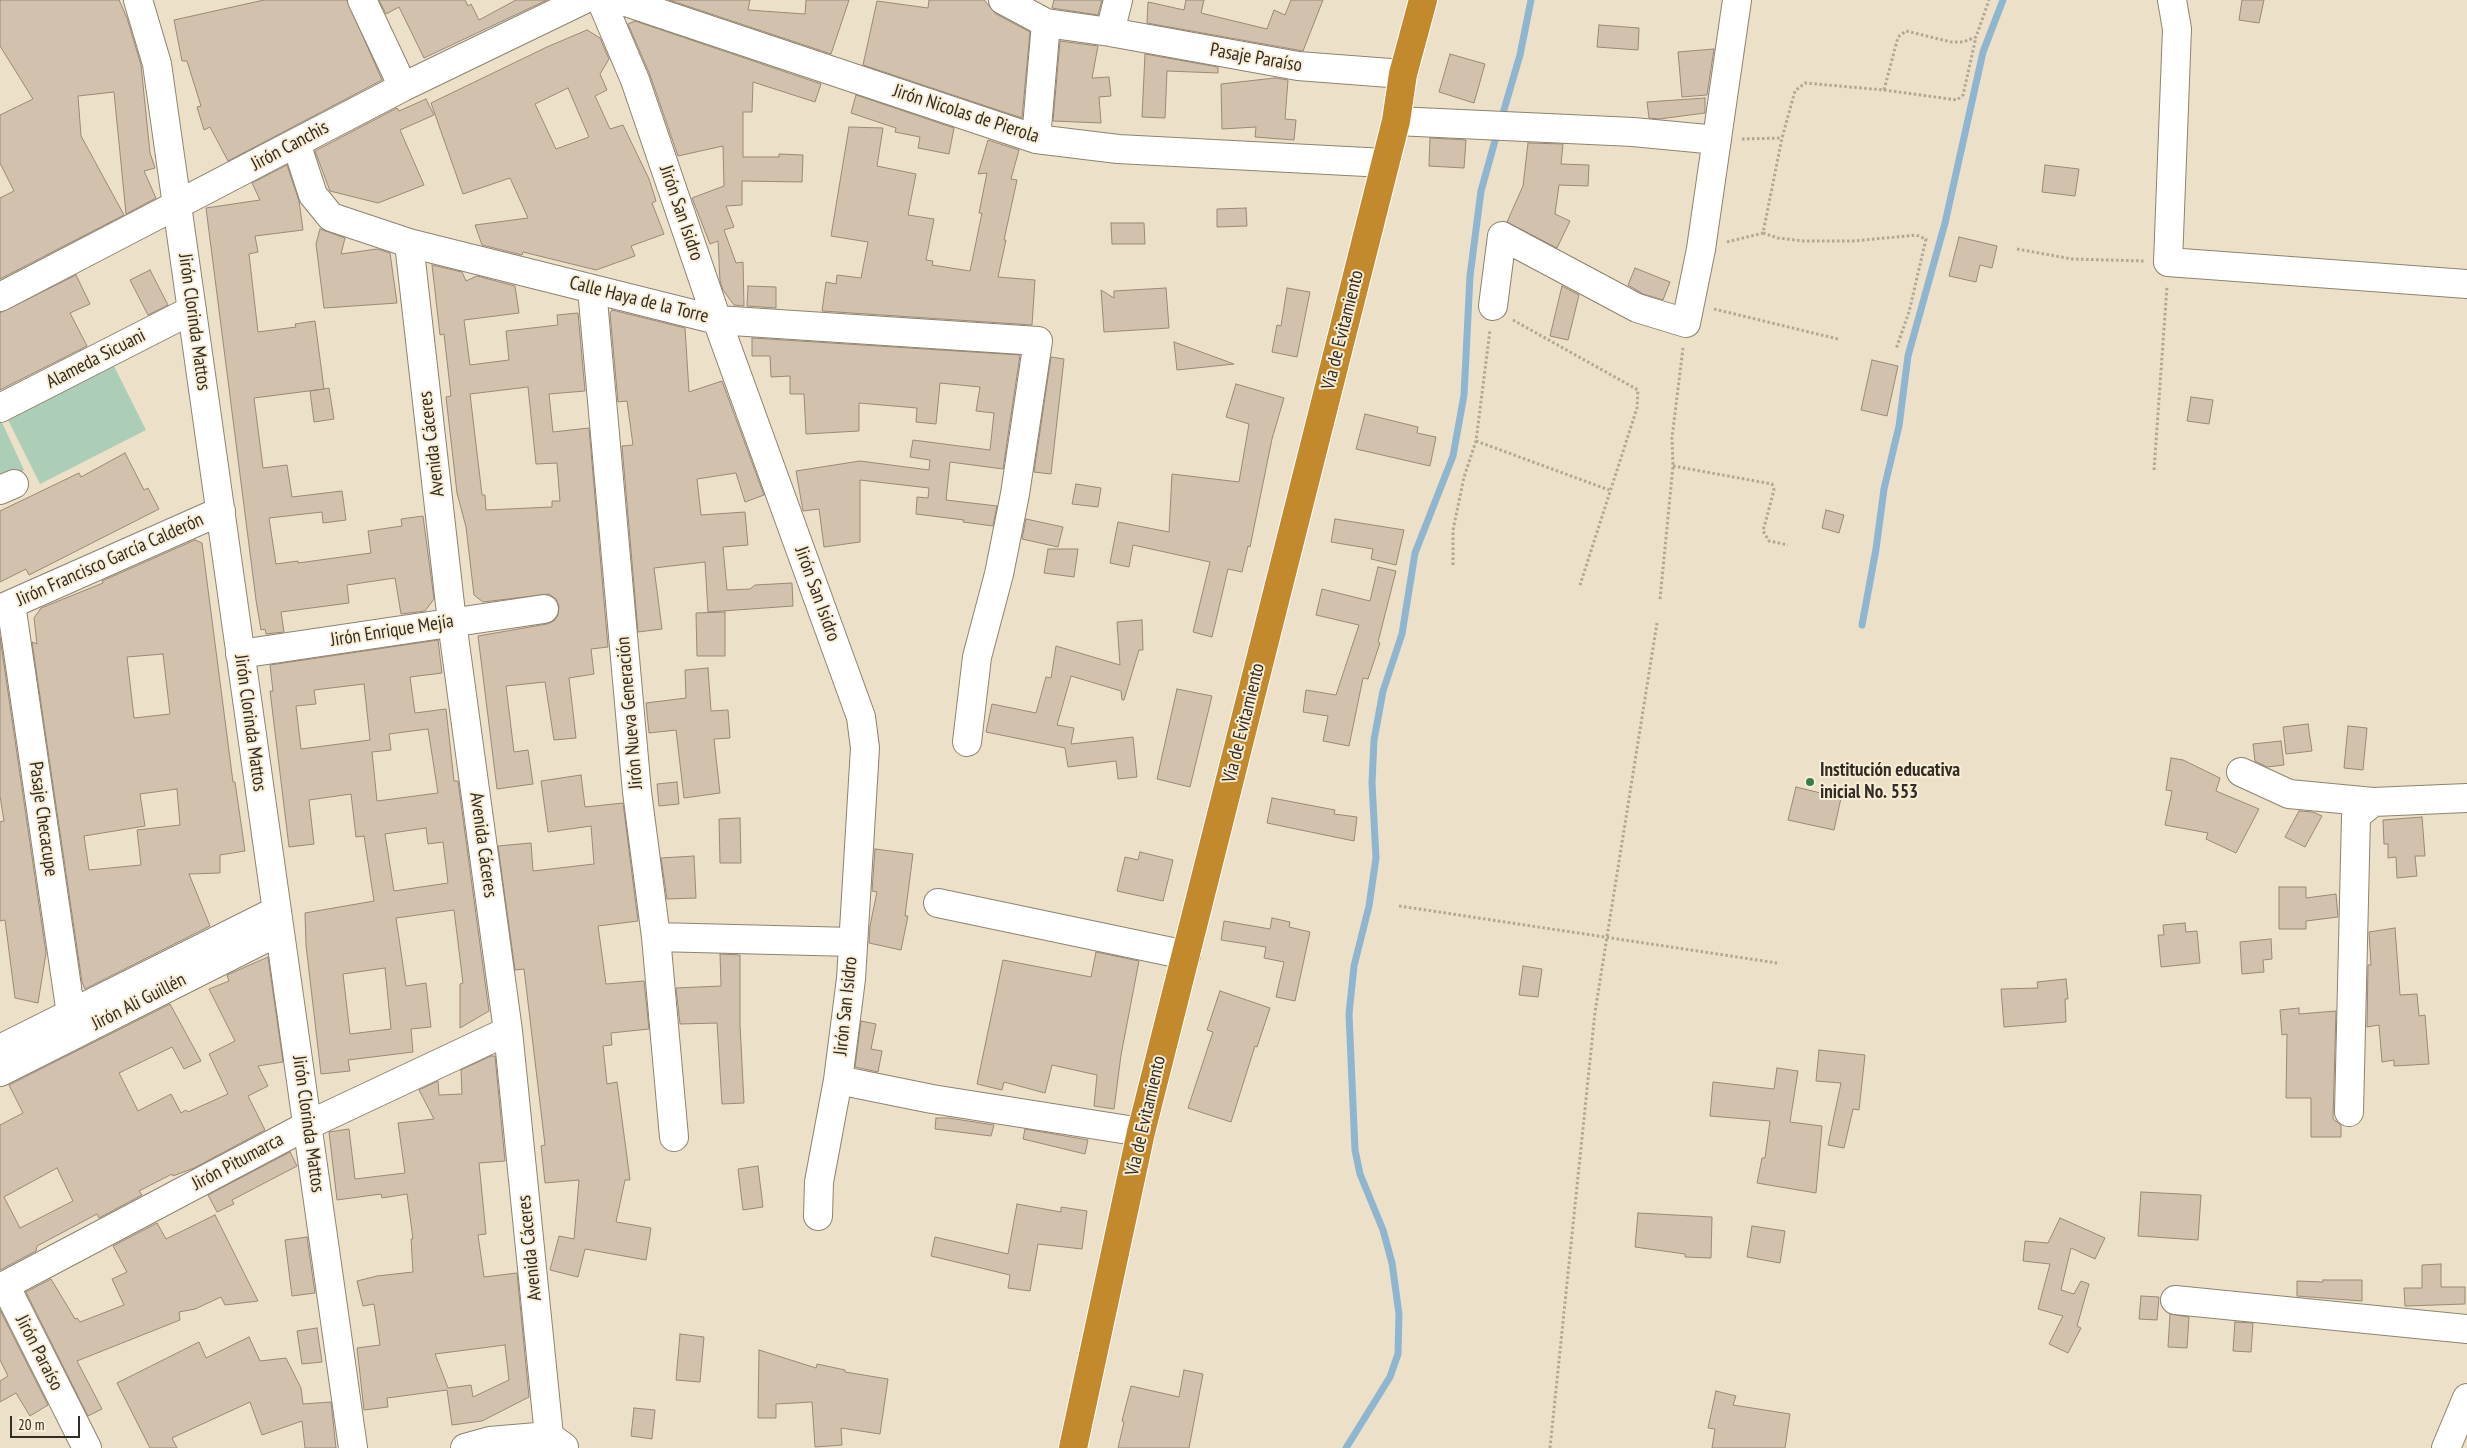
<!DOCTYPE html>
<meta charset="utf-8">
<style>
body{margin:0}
#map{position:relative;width:2467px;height:1448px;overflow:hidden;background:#ece0c9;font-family:"PT Sans Narrow",sans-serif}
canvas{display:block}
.scale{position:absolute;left:10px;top:1416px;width:70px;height:22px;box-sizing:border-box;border:2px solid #312d24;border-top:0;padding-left:6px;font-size:15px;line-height:18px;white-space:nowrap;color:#312d24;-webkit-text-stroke:4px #f9edd6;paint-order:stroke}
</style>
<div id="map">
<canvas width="2467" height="1448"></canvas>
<div class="scale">20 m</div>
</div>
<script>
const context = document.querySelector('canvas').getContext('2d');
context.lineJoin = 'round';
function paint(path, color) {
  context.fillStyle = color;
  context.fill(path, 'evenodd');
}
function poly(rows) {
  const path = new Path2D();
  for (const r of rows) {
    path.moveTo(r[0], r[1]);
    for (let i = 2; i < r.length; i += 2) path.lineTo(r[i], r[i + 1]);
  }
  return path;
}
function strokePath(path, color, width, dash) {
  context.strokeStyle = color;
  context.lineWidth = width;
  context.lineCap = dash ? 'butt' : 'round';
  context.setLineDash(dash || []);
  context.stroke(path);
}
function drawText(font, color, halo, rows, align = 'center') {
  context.font = font + ' "PT Sans Narrow",sans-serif';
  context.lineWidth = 4;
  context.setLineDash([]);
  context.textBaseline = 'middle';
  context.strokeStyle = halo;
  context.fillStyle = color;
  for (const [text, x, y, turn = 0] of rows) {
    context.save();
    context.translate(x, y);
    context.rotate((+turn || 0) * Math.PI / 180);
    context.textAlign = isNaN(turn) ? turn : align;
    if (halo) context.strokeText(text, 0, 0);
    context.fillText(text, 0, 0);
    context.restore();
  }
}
paint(poly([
 [112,362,146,430,40,484,6,416],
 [0,418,24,470,0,482]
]), '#acceb7');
strokePath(poly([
 [1501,120,1520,55,1531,0],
 [1862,625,1876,549,1884,489,1899,426,1908,356,1945,223,1983,52,2003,0],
 [1346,1448,1390,1377,1398,1354,1399,1314,1392,1263,1383,1230,1360,1174,1355,1150,1349,1014,1354,966,1369,906,1376,858,1372,783,1374,740,1383,691,1402,634,1415,553,1453,456,1464,395,1470,276,1481,191,1498,130]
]), '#8eb6d0', 7);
const building = poly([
 [0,0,119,0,127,18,141,65,150,153,155,168,144,171,156,198,126,214,114,92,78,96,81,136,124,215,0,279,0,198,14,191,0,163,0,115,33,99,0,46,0,0],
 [264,0,347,0,382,80,228,161,210,127,204,130,197,107,201,106,187,61,182,61,174,20,264,0],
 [379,0,465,0,468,6,471,4,479,20,516,0,547,0,424,58,399,7,386,14,379,0],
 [669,0,750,0,748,10,805,14,806,0,849,0,831,54,669,0],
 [929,0,984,0,996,14,1030,32,1022,118,863,65,877,1,928,8,929,0],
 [1054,0,1102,0,1098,15,1052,8,1054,0],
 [1186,0,1204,0,1201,13,1267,29,1274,10,1285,15,1291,0,1323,0,1303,51,1147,23,1148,2,1184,10,1186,0],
 [2242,0,2264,0,2259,23,2239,20,2242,0],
 [635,21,821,84,815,102,753,82,752,112,743,112,743,157,779,157,779,154,803,155,802,182,742,181,742,205,726,206,734,227,724,230,736,263,743,262,744,306,734,305,723,290,720,281,718,241,710,244,692,198,724,186,723,146,678,156,650,75,628,24,635,21],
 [1599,25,1639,28,1638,50,1597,47,1599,25],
 [587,30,600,38,609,59,600,74,607,90,595,96,610,129,623,125,649,179,656,201,652,203,664,234,631,246,635,256,596,270,523,252,522,255,482,245,475,225,528,218,510,178,463,194,431,103,547,47,587,30],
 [568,88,589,137,556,149,535,104,568,88],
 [1060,41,1098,46,1092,78,1109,77,1111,96,1099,97,1101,123,1053,121,1060,41],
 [1714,49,1707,95,1682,97,1678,52,1714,49],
 [1145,54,1218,67,1218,73,1167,71,1165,118,1142,117,1145,54],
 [1450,54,1485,64,1474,103,1439,92,1450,54],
 [1275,78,1288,80,1285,119,1296,120,1294,140,1255,137,1256,127,1222,129,1221,84,1275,78],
 [856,95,954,128,949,154,918,148,920,137,895,132,896,128,851,113,856,95],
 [1705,98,1705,113,1659,119,1649,118,1647,102,1705,98],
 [426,99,434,115,400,130,424,185,378,203,330,191,315,151,397,108,399,111,426,99],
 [849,127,883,128,877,166,916,174,908,215,934,219,926,260,933,261,932,265,970,271,982,213,979,213,987,173,978,174,988,140,1019,150,1011,179,1017,180,1004,240,1006,240,998,277,1035,280,1032,325,822,311,826,282,836,284,837,275,861,278,868,242,831,236,849,127],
 [1430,138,1466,140,1464,168,1429,166,1430,138],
 [1528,143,1563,144,1561,164,1589,165,1588,186,1559,185,1555,214,1570,221,1557,248,1507,222,1523,186,1528,143],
 [287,165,299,201,303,230,255,236,258,252,249,254,258,332,296,327,295,324,315,321,324,389,329,388,334,419,314,422,310,391,324,389,254,398,263,468,287,465,292,497,342,491,346,520,323,523,322,512,269,518,276,564,298,561,298,563,371,553,368,531,402,526,401,519,423,516,434,599,425,611,401,614,395,578,347,585,349,603,281,612,284,632,266,634,265,629,261,630,256,600,206,208,260,200,252,183,287,165],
 [2045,165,2079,169,2075,196,2042,192,2045,165],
 [1246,208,1247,226,1217,227,1217,209,1246,208],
 [1111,223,1144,223,1145,244,1112,244,1111,223],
 [320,229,345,238,341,254,377,249,390,253,397,303,324,308,316,244,320,229],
 [1959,237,1997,246,1992,268,1980,265,1976,282,1949,276,1959,237],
 [432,265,462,272,466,281,477,276,515,286,519,313,464,320,470,365,509,360,506,331,558,325,557,315,578,313,585,391,549,394,553,432,589,428,608,647,591,649,594,674,569,678,576,738,554,740,545,682,506,686,514,752,528,750,533,784,497,789,478,636,547,624,554,621,558,615,559,606,556,599,549,594,483,602,474,595,466,527,457,493,446,397,451,396,444,334,440,335,432,265],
 [528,387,536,464,557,463,560,501,552,501,552,507,486,510,485,495,482,495,470,394,528,387],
 [1635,268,1670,282,1663,300,1643,294,1628,285,1635,268],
 [150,270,168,305,148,315,130,280,150,270],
 [76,275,90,304,70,313,87,346,0,390,0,313,76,275],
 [748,286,776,287,776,308,747,306,748,286],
 [1562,286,1579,295,1568,340,1550,336,1562,286],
 [1166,288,1169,328,1104,332,1101,290,1114,298,1114,291,1166,288],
 [1287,288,1310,292,1297,357,1272,352,1277,325,1281,326,1287,288],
 [612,310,685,328,689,392,722,381,764,495,745,502,736,473,697,479,701,515,745,512,748,545,723,547,727,590,750,589,755,585,792,583,793,606,708,612,705,562,654,568,662,629,638,632,622,446,633,445,627,401,618,402,610,313,612,310],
 [752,338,1020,355,1003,469,950,462,946,500,997,506,993,526,963,522,964,520,916,514,917,497,928,498,929,488,860,480,860,542,824,547,819,509,803,511,796,471,860,461,929,470,930,460,910,457,913,440,990,450,994,413,976,411,980,387,940,383,936,424,916,422,917,408,859,403,859,431,806,434,804,394,790,394,790,376,771,377,770,356,752,356,752,338],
 [1174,342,1234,364,1177,370,1174,342],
 [1051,357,1064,359,1051,474,1034,472,1051,357],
 [1872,360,1898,366,1887,416,1861,410,1872,360],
 [1236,384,1284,398,1272,439,1250,547,1248,546,1242,572,1228,569,1212,637,1193,632,1210,562,1133,545,1129,567,1110,563,1118,522,1169,532,1172,474,1239,482,1249,424,1226,417,1236,384],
 [2191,397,2213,400,2209,424,2187,421,2191,397],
 [1365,414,1418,427,1417,433,1436,437,1430,466,1356,449,1365,414],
 [125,453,144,490,148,488,159,509,29,575,26,569,0,582,0,511,79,473,81,477,125,453],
 [1076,484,1101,488,1098,507,1072,504,1076,484],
 [1826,510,1844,515,1839,533,1822,528,1826,510],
 [1026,519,1063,527,1058,547,1022,539,1026,519],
 [1335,519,1404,530,1396,565,1371,559,1373,549,1331,542,1335,519],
 [195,540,202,543,233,782,235,782,245,851,220,855,220,873,189,874,210,926,85,989,82,982,32,642,37,644,34,618,41,608,103,583,102,581,195,540],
 [163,654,170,714,134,718,127,657,163,654],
 [177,789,180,825,137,830,141,865,89,870,84,836,145,826,140,794,177,789],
 [1048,549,1078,549,1074,577,1044,573,1048,549],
 [1378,567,1396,571,1378,642,1380,643,1368,679,1363,678,1349,746,1323,741,1328,716,1303,712,1306,690,1336,695,1359,625,1316,615,1322,589,1370,601,1378,567],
 [725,612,725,656,697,656,696,613,725,612],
 [1142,620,1143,650,1139,650,1124,700,1122,700,1121,691,1071,676,1057,725,1074,728,1071,744,1133,737,1137,777,1118,779,1116,761,1068,767,1065,748,986,732,992,704,1036,713,1046,677,1051,678,1056,646,1120,665,1117,622,1142,620],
 [0,637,46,953,38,1003,15,998,5,920,0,921,0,822,4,821,0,796,0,637],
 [438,640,442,673,410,677,415,713,446,709,454,781,458,781,489,1011,460,1028,460,984,463,983,454,910,396,918,406,986,426,983,431,1027,411,1029,413,1052,348,1060,350,1071,321,1074,306,945,305,913,374,901,364,836,356,837,351,794,309,800,314,844,289,847,270,691,273,691,270,665,438,640],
 [364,684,370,740,301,749,296,706,316,704,314,690,364,684],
 [428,729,438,793,377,801,372,752,391,750,389,734,428,729],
 [426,828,428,844,443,842,448,883,394,891,385,834,426,828],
 [385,968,391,1029,350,1034,343,974,385,968],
 [708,668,711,711,728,710,730,738,714,739,720,793,684,798,676,730,649,733,646,703,686,698,685,670,708,668],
 [1177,689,1212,696,1190,787,1157,779,1177,689],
 [2308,724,2312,751,2286,754,2283,727,2308,724],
 [2348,726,2367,728,2363,770,2344,768,2348,726],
 [2281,741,2284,765,2267,767,2255,761,2253,744,2281,741],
 [2171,758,2183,760,2220,778,2216,791,2259,809,2236,853,2206,839,2208,833,2165,825,2172,791,2166,790,2171,758],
 [581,775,585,807,623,803,638,921,598,926,606,984,644,981,649,1029,611,1033,612,1045,603,1046,607,1084,617,1082,630,1180,625,1180,616,1222,651,1228,646,1260,585,1249,578,1277,550,1270,559,1236,574,1239,579,1180,545,1183,541,1146,545,1145,524,969,515,970,498,846,531,843,533,871,594,864,591,826,548,832,541,781,581,775],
 [677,782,679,804,659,806,657,784,677,782],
 [1796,787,1841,798,1834,830,1788,820,1796,787],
 [1272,798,1335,810,1334,814,1357,817,1354,841,1267,823,1272,798],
 [2299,811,2313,812,2322,816,2305,847,2285,837,2299,811],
 [2422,817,2425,856,2415,856,2417,876,2397,878,2396,857,2388,858,2388,844,2384,844,2383,820,2422,817],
 [740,818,741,863,720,863,719,819,740,818],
 [875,849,913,854,905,916,908,916,901,950,869,943,870,926,877,892,872,891,875,849],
 [1140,852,1173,860,1163,901,1117,891,1125,857,1138,860,1140,852],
 [694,856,696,898,667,899,661,858,694,856],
 [2279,887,2306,887,2306,898,2336,894,2338,917,2306,921,2306,929,2279,929,2279,887],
 [1272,918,1290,922,1289,927,1310,932,1295,1001,1276,997,1284,962,1264,958,1266,947,1221,940,1224,921,1270,929,1272,918],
 [2185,923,2186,932,2197,931,2200,963,2161,967,2158,935,2164,935,2163,925,2185,923],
 [2395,928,2400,995,2417,994,2419,1016,2425,1015,2429,1064,2394,1066,2394,1060,2382,1062,2379,1025,2367,1027,2368,965,2371,965,2369,932,2395,928],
 [2271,939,2272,959,2263,960,2264,972,2242,974,2240,942,2271,939],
 [1096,952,1139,961,1121,1055,1114,1109,1094,1106,1097,1075,1052,1065,1045,1093,1004,1082,1002,1090,977,1084,1003,960,1091,977,1096,952],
 [720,954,740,955,740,1025,744,1103,722,1104,717,1023,680,1024,676,988,721,986,720,954],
 [268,957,283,1062,258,1066,268,1086,248,1096,265,1130,194,1168,173,1176,172,1174,139,1191,142,1195,99,1218,97,1214,37,1246,36,1251,0,1270,0,1125,23,1113,9,1085,170,1004,201,1061,184,1069,172,1047,119,1073,138,1111,171,1094,181,1113,186,1110,188,1112,228,1094,209,1054,235,1041,209,989,229,981,227,975,268,957],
 [57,1168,73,1201,20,1228,4,1197,57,1168],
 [1523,966,1542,969,1538,997,1519,995,1523,966],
 [2066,979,2068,999,2065,999,2066,1022,2004,1027,2001,989,2038,988,2037,982,2066,979],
 [1220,991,1270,1008,1257,1047,1255,1046,1231,1122,1188,1108,1213,1032,1207,1030,1220,991],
 [2299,1008,2299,1014,2336,1011,2333,1119,2341,1125,2341,1137,2311,1137,2311,1098,2286,1098,2287,1034,2282,1035,2280,1010,2299,1008],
 [861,1021,876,1024,871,1049,882,1051,878,1072,855,1067,861,1021],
 [1819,1050,1865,1055,1859,1110,1853,1109,1844,1148,1828,1145,1841,1083,1816,1081,1819,1050],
 [491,1056,495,1056,505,1161,479,1163,486,1234,478,1235,484,1277,517,1273,529,1397,482,1421,452,1425,447,1390,387,1398,388,1407,364,1410,357,1348,380,1345,374,1304,363,1306,357,1281,377,1276,413,1272,411,1239,413,1239,407,1194,382,1198,381,1194,337,1200,329,1132,349,1129,355,1179,405,1173,398,1123,434,1119,419,1090,438,1081,439,1095,462,1094,461,1070,491,1056],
 [505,1345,509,1380,473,1397,471,1385,448,1388,435,1354,505,1345],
 [1777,1068,1798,1071,1790,1122,1822,1126,1816,1193,1757,1183,1762,1158,1765,1158,1770,1121,1710,1116,1713,1082,1774,1089,1777,1068],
 [936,1118,949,1118,994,1125,991,1136,935,1129,936,1118],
 [1025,1129,1088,1140,1085,1154,1023,1139,1025,1129],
 [290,1152,297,1166,232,1200,234,1204,217,1212,208,1195,290,1152],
 [758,1166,763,1207,743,1210,738,1169,758,1166],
 [2141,1192,2201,1195,2198,1240,2138,1236,2141,1192],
 [1017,1204,1061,1212,1061,1207,1087,1211,1082,1249,1038,1244,1030,1291,1008,1288,1010,1275,931,1256,935,1237,1008,1254,1017,1204],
 [1638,1213,1712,1217,1711,1258,1685,1257,1685,1254,1635,1247,1638,1213],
 [215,1215,258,1301,225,1305,221,1297,195,1309,179,1312,180,1320,77,1361,102,1409,88,1416,26,1292,51,1279,75,1319,77,1318,80,1322,124,1305,112,1279,127,1272,113,1246,157,1223,166,1239,215,1215],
 [2060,1218,2105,1238,2095,1259,2071,1248,2061,1290,2074,1294,2081,1281,2089,1284,2077,1326,2081,1328,2068,1353,2049,1344,2063,1316,2038,1309,2050,1264,2023,1261,2025,1241,2048,1243,2060,1218],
 [1752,1226,1785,1231,1780,1263,1747,1257,1752,1226],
 [307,1237,315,1293,292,1296,285,1240,307,1237],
 [2441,1264,2441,1287,2465,1287,2465,1304,2405,1306,2404,1288,2422,1288,2422,1265,2441,1264],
 [2323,1280,2362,1280,2362,1301,2297,1296,2297,1281,2323,1282,2323,1280],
 [2141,1296,2159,1297,2157,1320,2139,1319,2141,1296],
 [0,1310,48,1405,30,1416,16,1393,0,1402,0,1381,8,1376,0,1360,0,1310],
 [2170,1314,2189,1317,2187,1348,2168,1347,2170,1314],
 [2235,1322,2253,1323,2251,1352,2233,1351,2235,1322],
 [317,1328,322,1362,302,1364,297,1331,317,1328],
 [680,1334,704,1337,700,1382,676,1380,680,1334],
 [249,1337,260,1361,286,1358,301,1388,303,1404,331,1402,336,1448,305,1448,302,1421,262,1435,250,1402,172,1438,177,1448,150,1448,117,1383,199,1342,206,1358,249,1337],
 [759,1350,816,1368,817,1364,845,1370,845,1372,888,1379,880,1434,841,1428,842,1445,815,1447,812,1402,776,1404,776,1418,758,1418,759,1350],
 [1184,1370,1203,1374,1189,1448,1118,1448,1124,1422,1122,1421,1131,1386,1179,1397,1184,1370],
 [1716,1391,1736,1396,1733,1405,1790,1414,1785,1448,1712,1448,1715,1429,1708,1428,1716,1391],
 [634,1408,655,1410,652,1439,631,1436,634,1408]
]);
paint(building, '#d2c1ad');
strokePath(building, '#998976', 1);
const minor = poly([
 [138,0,157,64,353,1448],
 [362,0,403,87],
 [601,0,635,80,717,320,861,717,865,748,851,979,838,1080,819,1182,818,1216],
 [620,0,1036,139,1118,149,1385,163],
 [1003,0,1046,23,1110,32,1298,66,1403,74],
 [2172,0,2177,29,2168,262,2467,284],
 [1110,32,1118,0],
 [1396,121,1633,132,1717,140],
 [1036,139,1046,23],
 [296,143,313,195,331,217,409,243,717,320,1038,341,1015,494,999,574,977,657,967,742],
 [409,243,452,622,508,1031,549,1436,552,1448],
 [592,289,637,792,656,937,674,1137],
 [0,297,403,87,583,0],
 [1493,306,1502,236,1637,308,1686,323,1701,249,1737,0],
 [0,408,192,310],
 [0,490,14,484],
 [11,604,74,1035],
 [0,609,221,511],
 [240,654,544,609],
 [2241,772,2289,794,2373,802,2467,798],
 [938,903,1186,955],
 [656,937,853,942],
 [0,1049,276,911],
 [0,1072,278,932],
 [838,1080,932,1099,1141,1132],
 [2349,1112,2356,816,2373,802],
 [5,1285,87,1448],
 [0,1288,308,1125,508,1031],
 [2175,1300,2467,1329],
 [465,1448,490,1441,549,1436,564,1447],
 [2446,1448,2467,1398]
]);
const highway = poly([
 [1073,1448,1141,1132,1396,121,1403,74,1423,0]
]);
strokePath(minor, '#8e836e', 30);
strokePath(highway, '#fff', 30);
strokePath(poly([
 [1884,90,1957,100,1963,95,1976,37],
 [1742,139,1782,138],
 [1763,233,1778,238,1804,241,1855,241,1916,235,1926,239,1909,312,1896,349],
 [1727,242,1763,233,1782,138,1795,91,1805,83,1884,90,1898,37,1906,31,1951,42,1963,42,1976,37,1989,0],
 [2017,249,2072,259,2144,261],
 [1714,309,1838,339],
 [1513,320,1638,390,1637,408,1580,585],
 [1476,441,1609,490],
 [1673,466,1772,484,1774,490,1763,531,1769,541,1788,545],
 [2154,470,2167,286],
 [1453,565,1453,530,1464,477,1476,441,1490,330],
 [1660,599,1673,466,1672,438,1683,348],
 [1399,906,1777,963],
 [1550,1448,1595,1012,1657,623]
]), '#b1a795', 3, [2.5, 2.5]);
strokePath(minor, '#fff', 28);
strokePath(highway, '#c38a2d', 28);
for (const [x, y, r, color] of [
 [1810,782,5,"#33804f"]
]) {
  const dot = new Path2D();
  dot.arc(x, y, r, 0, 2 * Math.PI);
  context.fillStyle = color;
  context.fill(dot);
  strokePath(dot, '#f9edd6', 2);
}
drawText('19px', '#312d24', '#f9edd6', [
 ["Pasaje Paraíso",1256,58,10],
 ["Jirón Nicolas de Pierola",966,114,18],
 ["Jirón Canchis",290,146,-28],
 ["Jirón San Isidro",681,213,71],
 ["Calle Haya de la Torre",639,300,14],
 ["Jirón Clorinda Mattos",194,322,82],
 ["Vía de Evitamiento",1343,330,-76],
 ["Alameda Sicuani",96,359,-27],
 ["Avenida Cáceres",432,444,-97],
 ["Jirón Francisco García Calderón",110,560,-24],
 ["Jirón San Isidro",817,594,70],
 ["Jirón Enrique Mejía",392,631,-9],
 ["Jirón Nueva Generación",630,713,-95],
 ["Jirón Clorinda Mattos",250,723,82],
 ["Vía de Evitamiento",1244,723,-76],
 ["Pasaje Checacupe",43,819,82],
 ["Avenida Cáceres",483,845,82],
 ["Jirón Ali Guillén",139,1002,-27],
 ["Jirón San Isidro",846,1006,-84],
 ["Vía de Evitamiento",1146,1116,-77],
 ["Jirón Clorinda Mattos",308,1124,82],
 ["Jirón Pitumarca",238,1162,-28],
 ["Avenida Cáceres",530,1248,-96],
 ["Jirón Paraíso",39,1353,63]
]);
drawText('bold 19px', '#312d24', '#f9edd6', [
 ["Institución educativa",1820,771],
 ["inicial No. 553",1820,793]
], 'left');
</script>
